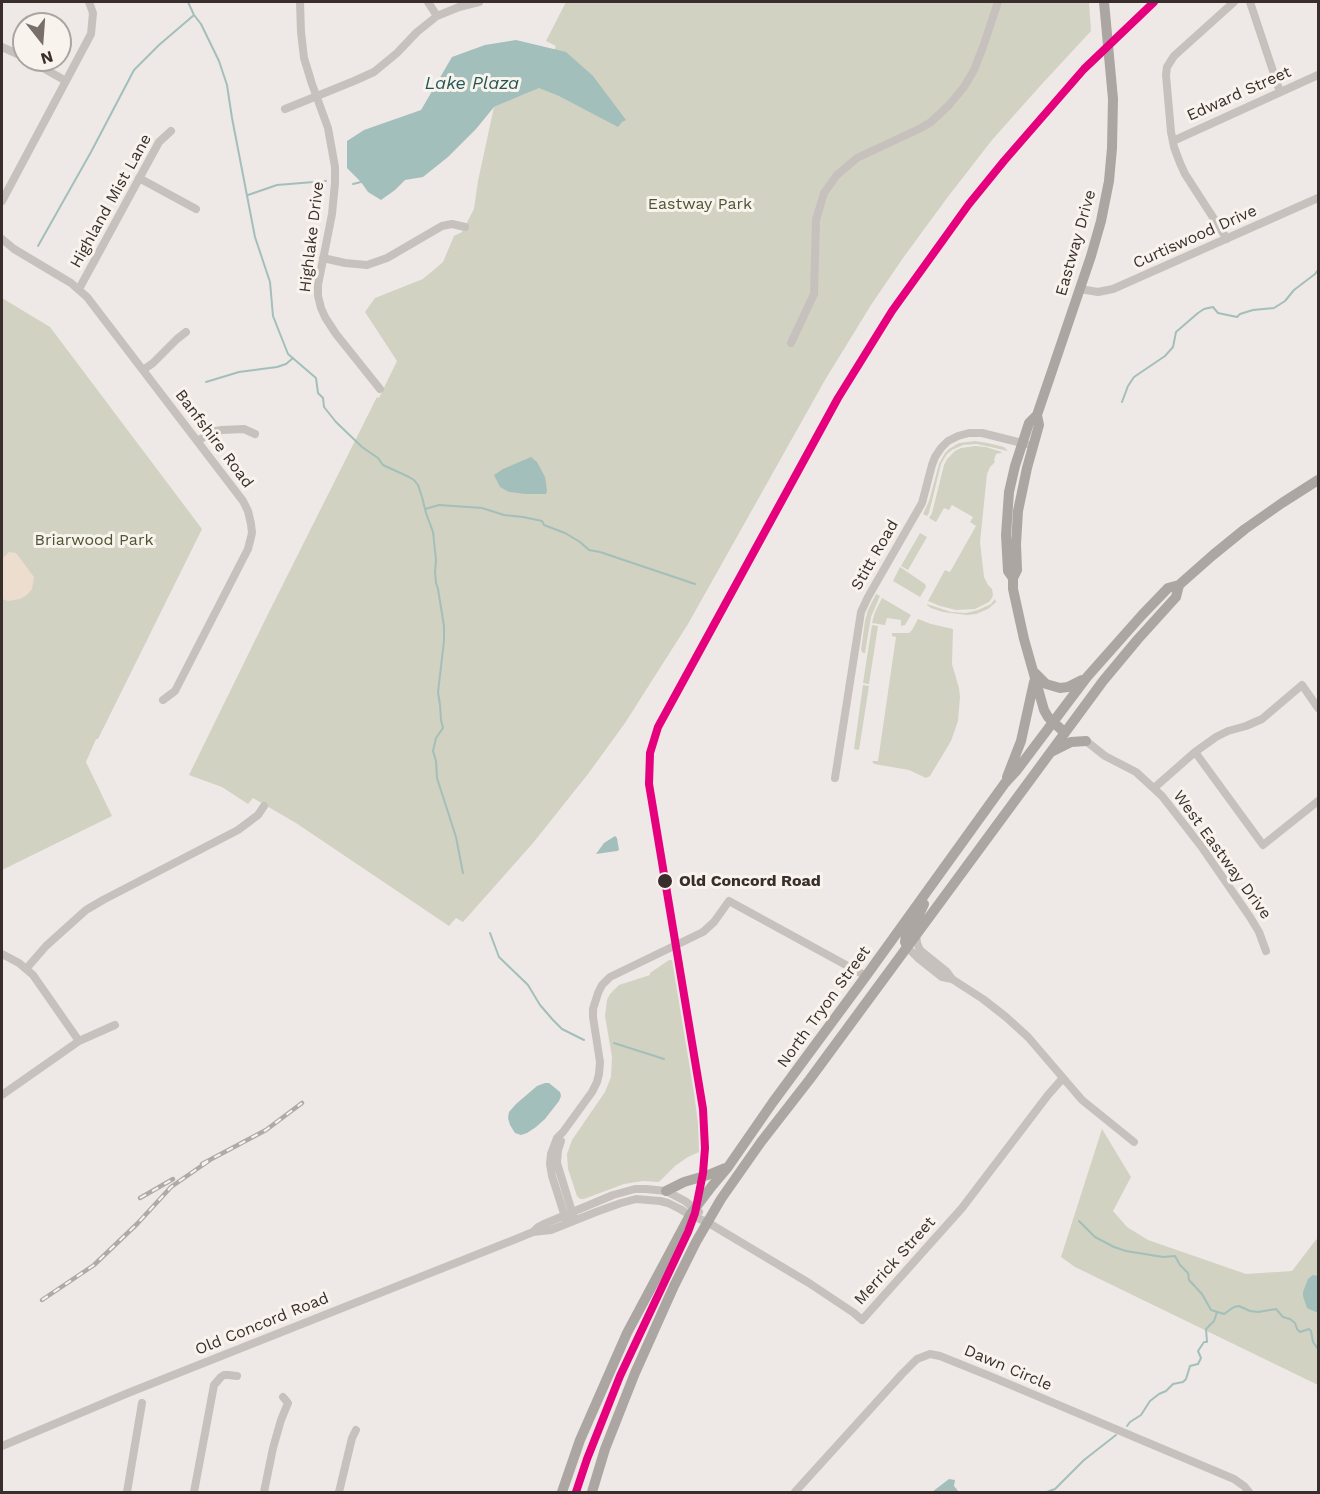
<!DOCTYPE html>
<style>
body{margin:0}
#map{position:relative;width:1320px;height:1494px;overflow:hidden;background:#eee9e6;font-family:"Work Sans",sans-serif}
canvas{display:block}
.frame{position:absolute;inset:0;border:3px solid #392e2c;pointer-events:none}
.north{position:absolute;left:12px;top:12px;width:60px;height:60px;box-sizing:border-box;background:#f9f3ee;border:2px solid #aca4a0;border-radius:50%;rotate:163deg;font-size:16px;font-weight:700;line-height:24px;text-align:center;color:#392e2c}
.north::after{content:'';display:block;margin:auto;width:21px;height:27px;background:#786f6d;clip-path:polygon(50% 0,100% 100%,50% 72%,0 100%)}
</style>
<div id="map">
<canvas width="1320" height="1494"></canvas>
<div class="frame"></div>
<div class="north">N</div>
</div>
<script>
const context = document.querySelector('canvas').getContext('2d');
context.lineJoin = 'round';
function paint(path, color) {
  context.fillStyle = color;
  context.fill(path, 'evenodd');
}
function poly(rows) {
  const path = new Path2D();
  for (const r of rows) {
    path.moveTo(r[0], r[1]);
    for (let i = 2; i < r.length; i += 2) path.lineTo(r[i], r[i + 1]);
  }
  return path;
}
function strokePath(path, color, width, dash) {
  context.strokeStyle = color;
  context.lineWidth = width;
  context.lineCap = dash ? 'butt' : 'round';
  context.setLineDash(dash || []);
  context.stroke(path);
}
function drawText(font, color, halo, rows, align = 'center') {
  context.font = font + ' "Work Sans",sans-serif';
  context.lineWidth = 6;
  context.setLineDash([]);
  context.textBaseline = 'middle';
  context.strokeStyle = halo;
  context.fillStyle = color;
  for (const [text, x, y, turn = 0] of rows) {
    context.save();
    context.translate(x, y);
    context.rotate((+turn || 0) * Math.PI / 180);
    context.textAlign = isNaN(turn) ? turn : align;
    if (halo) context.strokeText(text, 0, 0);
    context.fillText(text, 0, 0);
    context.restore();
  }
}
paint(poly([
 [566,2,1089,2,1091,31,1041,85,992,140,947,198,903,258,871,305,825,380,688,624,625,723,588,774,533,843,463,922,456,918,449,926,296,823,253,798,248,804,222,787,189,775,266,618,377,397,379,398,397,361,365,312,375,298,423,279,443,262,454,236,462,232,474,209,478,181,494,107,534,90,556,46,546,41],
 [2,298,50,327,202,529,98,739,96,739,86,762,112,816,2,870],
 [975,441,988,443,1004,447,1008,451,977,444,963,445,952,450,947,454,941,464,929,513,927,516,923,514,929,501,939,464,945,453,949,449,959,443],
 [975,446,986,447,1002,452,1001,453,996,454,994,460,995,462,990,467,987,474,980,542,984,577,988,585,992,589,993,595,992,598,989,602,975,609,956,610,940,606,928,601,945,570,950,572,976,526,970,522,973,517,952,505,949,510,944,508,936,522,929,518,932,513,944,465,947,459,955,451,961,448],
 [920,533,927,537,908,570,901,566],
 [900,567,925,584,926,587,920,597,893,581],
 [876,594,880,596,871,617,865,653,863,653,861,650,865,621,868,610],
 [882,598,911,615,905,625,901,626,901,620,887,618,885,625,872,623,875,612],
 [995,599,996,602,988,609,976,614,967,615,943,612,931,608,927,605,927,604,951,612,966,613,978,610,991,604],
 [918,619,931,624,953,629,952,664,959,688,960,697,958,721,951,741,930,776,926,778,909,770,874,764,872,761,878,761,896,637,892,636,892,633,909,633,912,630],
 [872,625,878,626,869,684,863,683],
 [863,685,869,686,859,750,854,749],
 [669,960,672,960,694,1093,698,1123,699,1152,688,1157,675,1166,659,1182,643,1181,624,1184,584,1199,580,1199,577,1196,568,1169,567,1154,572,1140,605,1092,611,1077,612,1057,605,1016,607,1000,610,994,619,985,650,975,650,973],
 [1102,1129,1131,1177,1113,1211,1127,1227,1148,1240,1246,1274,1292,1271,1315,1241,1318,1238,1318,1385,1075,1267,1061,1257]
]), '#d1d2c1');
paint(poly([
 [9,552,16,553,34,577,32,589,27,595,20,599,8,601,2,599,2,559]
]), '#ecddcf');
paint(poly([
 [516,40,566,52,593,76,626,120,622,122,618,127,559,96,539,88,494,107,476,129,448,157,423,177,405,180,395,190,381,200,368,192,361,182,347,168,347,141,364,130,421,110,452,57,485,45],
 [531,457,537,462,545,477,547,490,546,494,526,494,509,492,500,487,494,475,503,469],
 [615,836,617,838,619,850,617,851,596,854,604,843],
 [545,1083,549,1083,560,1092,561,1096,559,1101,545,1119,536,1127,527,1133,521,1135,515,1133,510,1125,508,1118,509,1112,516,1104,537,1086],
 [1313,1275,1318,1276,1318,1313,1307,1308,1303,1296,1303,1292,1308,1279],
 [949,1479,955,1480,954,1486,959,1492,932,1492]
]), '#a3bfbb');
strokePath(poly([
 [188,2,194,15,201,24,219,61,227,85,232,118,255,237,270,282,273,316,288,354,316,378,318,393,323,398,324,407,336,422,362,447,378,458,383,465,409,477,414,480,418,485,422,497,426,513,433,532,436,560,435,572,436,583,438,589,444,626,444,641,438,692,440,705,441,720,443,728,436,738,433,751,436,761,437,778,456,837,463,873],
 [353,184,361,182],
 [248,195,277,185,326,181],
 [38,246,91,152,134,70,159,45,194,15],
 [206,382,239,372,277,367,286,364,293,358],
 [1122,402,1128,386,1134,377,1165,356,1173,347,1176,332,1198,313,1204,309,1213,307,1218,313,1237,317,1240,314,1253,310,1274,308,1285,301,1294,290,1315,274,1318,270],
 [425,509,439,505,482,508,504,515,523,517,542,521,544,525,565,533,580,542,589,550,600,552,695,584],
 [490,933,499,957,528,985,540,1005,553,1020,562,1029,584,1040],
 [614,1043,664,1059],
 [1079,1221,1095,1237,1114,1247,1126,1251,1163,1257,1175,1256,1180,1265,1188,1273,1189,1280,1202,1294,1211,1310,1224,1314,1234,1307,1239,1306,1250,1311,1258,1312,1276,1309,1283,1317,1290,1319,1295,1323,1297,1329,1300,1332,1309,1329,1311,1331,1313,1342,1318,1349],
 [1127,1426,1130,1422,1141,1415,1150,1401,1159,1394,1166,1391,1173,1384,1183,1382,1186,1379,1190,1366,1198,1364,1201,1358,1198,1351,1204,1342,1207,1342,1206,1329,1214,1321,1217,1312],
 [1047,1492,1055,1489,1084,1460,1116,1435]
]), '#a3bfbb', 2);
strokePath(poly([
 [300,2,301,32,304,58,312,84,328,128,335,167,335,183,332,214,318,285,318,296,321,308,325,317,336,334,380,389],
 [428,2,437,16],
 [1250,2,1280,92],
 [2,47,24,57],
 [29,60,66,81],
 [285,109,354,81,374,72,397,53,417,32,437,16,459,7,479,2],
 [1173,141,1318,75],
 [139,178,196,209],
 [2,201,91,34,93,13,89,2],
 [2,239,14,249,71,283,87,297,243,501,248,511,251,524,252,533,248,549,175,691,163,700],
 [1227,239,1185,174,1180,163,1174,147,1171,132,1166,75,1167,67,1174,56,1234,2],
 [323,258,345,263,367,265,387,258,442,226,452,224,465,227],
 [79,289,159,142,171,131],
 [1080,289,1098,292,1113,289,1318,198],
 [791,343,814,294,816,220,824,193,837,175,857,158,921,128,931,122,949,105,964,87,974,70,983,47,998,2],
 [143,370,153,363,177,339,186,332],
 [197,441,215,431,222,430,244,429,255,434],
 [1086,741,1105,756,1136,772,1162,796,1201,846,1250,917,1259,932,1266,951],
 [1195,752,1263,845,1318,801],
 [835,778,861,612,868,597,922,503,932,465,935,457,941,448,948,441,958,436,969,433,982,433,1026,444],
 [1154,788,1195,752,1216,737,1228,731,1246,726,1262,719,1302,685,1318,708],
 [916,935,917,943,920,950,946,971,952,979],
 [907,947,918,958,942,977,952,979,983,999,1006,1017,1028,1037,1082,1100,1134,1142],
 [2,954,19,963,33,975,79,1041],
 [26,969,46,946,86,910,103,900,238,830,258,815,264,806],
 [2,1095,79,1041,115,1025],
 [561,1141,558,1150,557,1163,573,1215],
 [567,1223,552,1176,550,1164,551,1154,557,1138,563,1132,592,1092,597,1082,599,1074,600,1062,593,1017,593,1009,598,993,602,985,610,977,703,932,714,922,729,901,866,976],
 [533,1232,538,1227,544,1224,613,1195,635,1189,646,1189,666,1191,685,1201,699,1212],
 [2,1446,128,1393,516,1239,533,1232,551,1230,596,1212,621,1203,636,1199,660,1201,668,1203,680,1209,690,1215,707,1222,809,1283,854,1313,862,1320,962,1208,1048,1095,1063,1078],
 [127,1492,142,1403],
 [194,1492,214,1385,221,1377,224,1375,228,1375,237,1376],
 [264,1492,273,1448,281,1420,288,1403,283,1397],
 [339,1492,352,1438,356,1430],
 [795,1492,902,1374,917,1359,930,1354,940,1356,992,1377,1234,1479,1244,1486,1249,1492]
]), '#c7c1be', 8);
strokePath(poly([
 [1037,415,1039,425,1027,468,1018,511,1016,544,1017,570,1013,578,1013,589,1024,639,1044,710,1048,717,1065,733],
 [1013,578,1008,571,1006,535,1009,492,1015,466,1029,423,1037,415,1091,256,1101,221,1109,181,1112,148,1113,99,1104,2],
 [1035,673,1046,684,1060,688,1068,687,1082,680],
 [1053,751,1071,742,1086,741],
 [1007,777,1021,741,1034,682],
 [907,947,905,942,906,935,916,921,924,904],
 [666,1191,684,1182,708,1175,725,1168],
 [562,1492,580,1440,627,1333,690,1215,712,1186,728,1167,773,1102,866,976,1005,783,1017,770,1087,677,1142,615,1168,588,1179,585,1213,555,1245,529,1282,503,1318,480],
 [592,1492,605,1449,635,1373,674,1286,696,1242,721,1199,761,1142,810,1079,1103,681,1138,639,1176,597,1179,585]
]), '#aca6a3', 10);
const rail = poly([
 [202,1164,266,1130,302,1103],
 [140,1198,173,1179],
 [42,1300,94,1265,137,1224,171,1187,210,1160]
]);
strokePath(rail, '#afaaa8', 4.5);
strokePath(rail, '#f9f3ee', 2, [7]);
strokePath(poly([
 [576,1492,587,1459,620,1376,688,1232,695,1213,703,1173,705,1148,703,1109,649,784,650,753,658,727,838,398,892,311,969,204,1004,161,1084,69,1154,2]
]), '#e5007d', 8);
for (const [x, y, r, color] of [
 [665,881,8,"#392e2c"]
]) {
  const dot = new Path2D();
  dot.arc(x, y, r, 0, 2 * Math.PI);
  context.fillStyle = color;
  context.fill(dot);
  strokePath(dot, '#f9f3ee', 2);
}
drawText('16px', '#392e2c', '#f9f3ee', [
 ["Edward Street",1239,94,-24],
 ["Highland Mist Lane",111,201,-61],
 ["Highlake Drive",312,237,-83],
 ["Curtiswood Drive",1195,237,-24],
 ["Eastway Drive",1076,243,-74],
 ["Banfshire Road",214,439,53],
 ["Stitt Road",875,555,-60],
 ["West Eastway Drive",1222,855,54],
 ["North Tryon Street",824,1007,-54],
 ["Merrick Street",895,1261,-48],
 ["Old Concord Road",262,1324,-22],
 ["Dawn Circle",1008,1368,23]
]);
drawText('16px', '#4d5531', '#f9f3ee', [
 ["Eastway Park",700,204],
 ["Briarwood Park",94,540]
]);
drawText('bold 16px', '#392e2c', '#f9f3ee', [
 ["Old Concord Road",679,881]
], 'left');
drawText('italic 18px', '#245754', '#f9f3ee', [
 ["Lake Plaza",472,84]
]);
</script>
